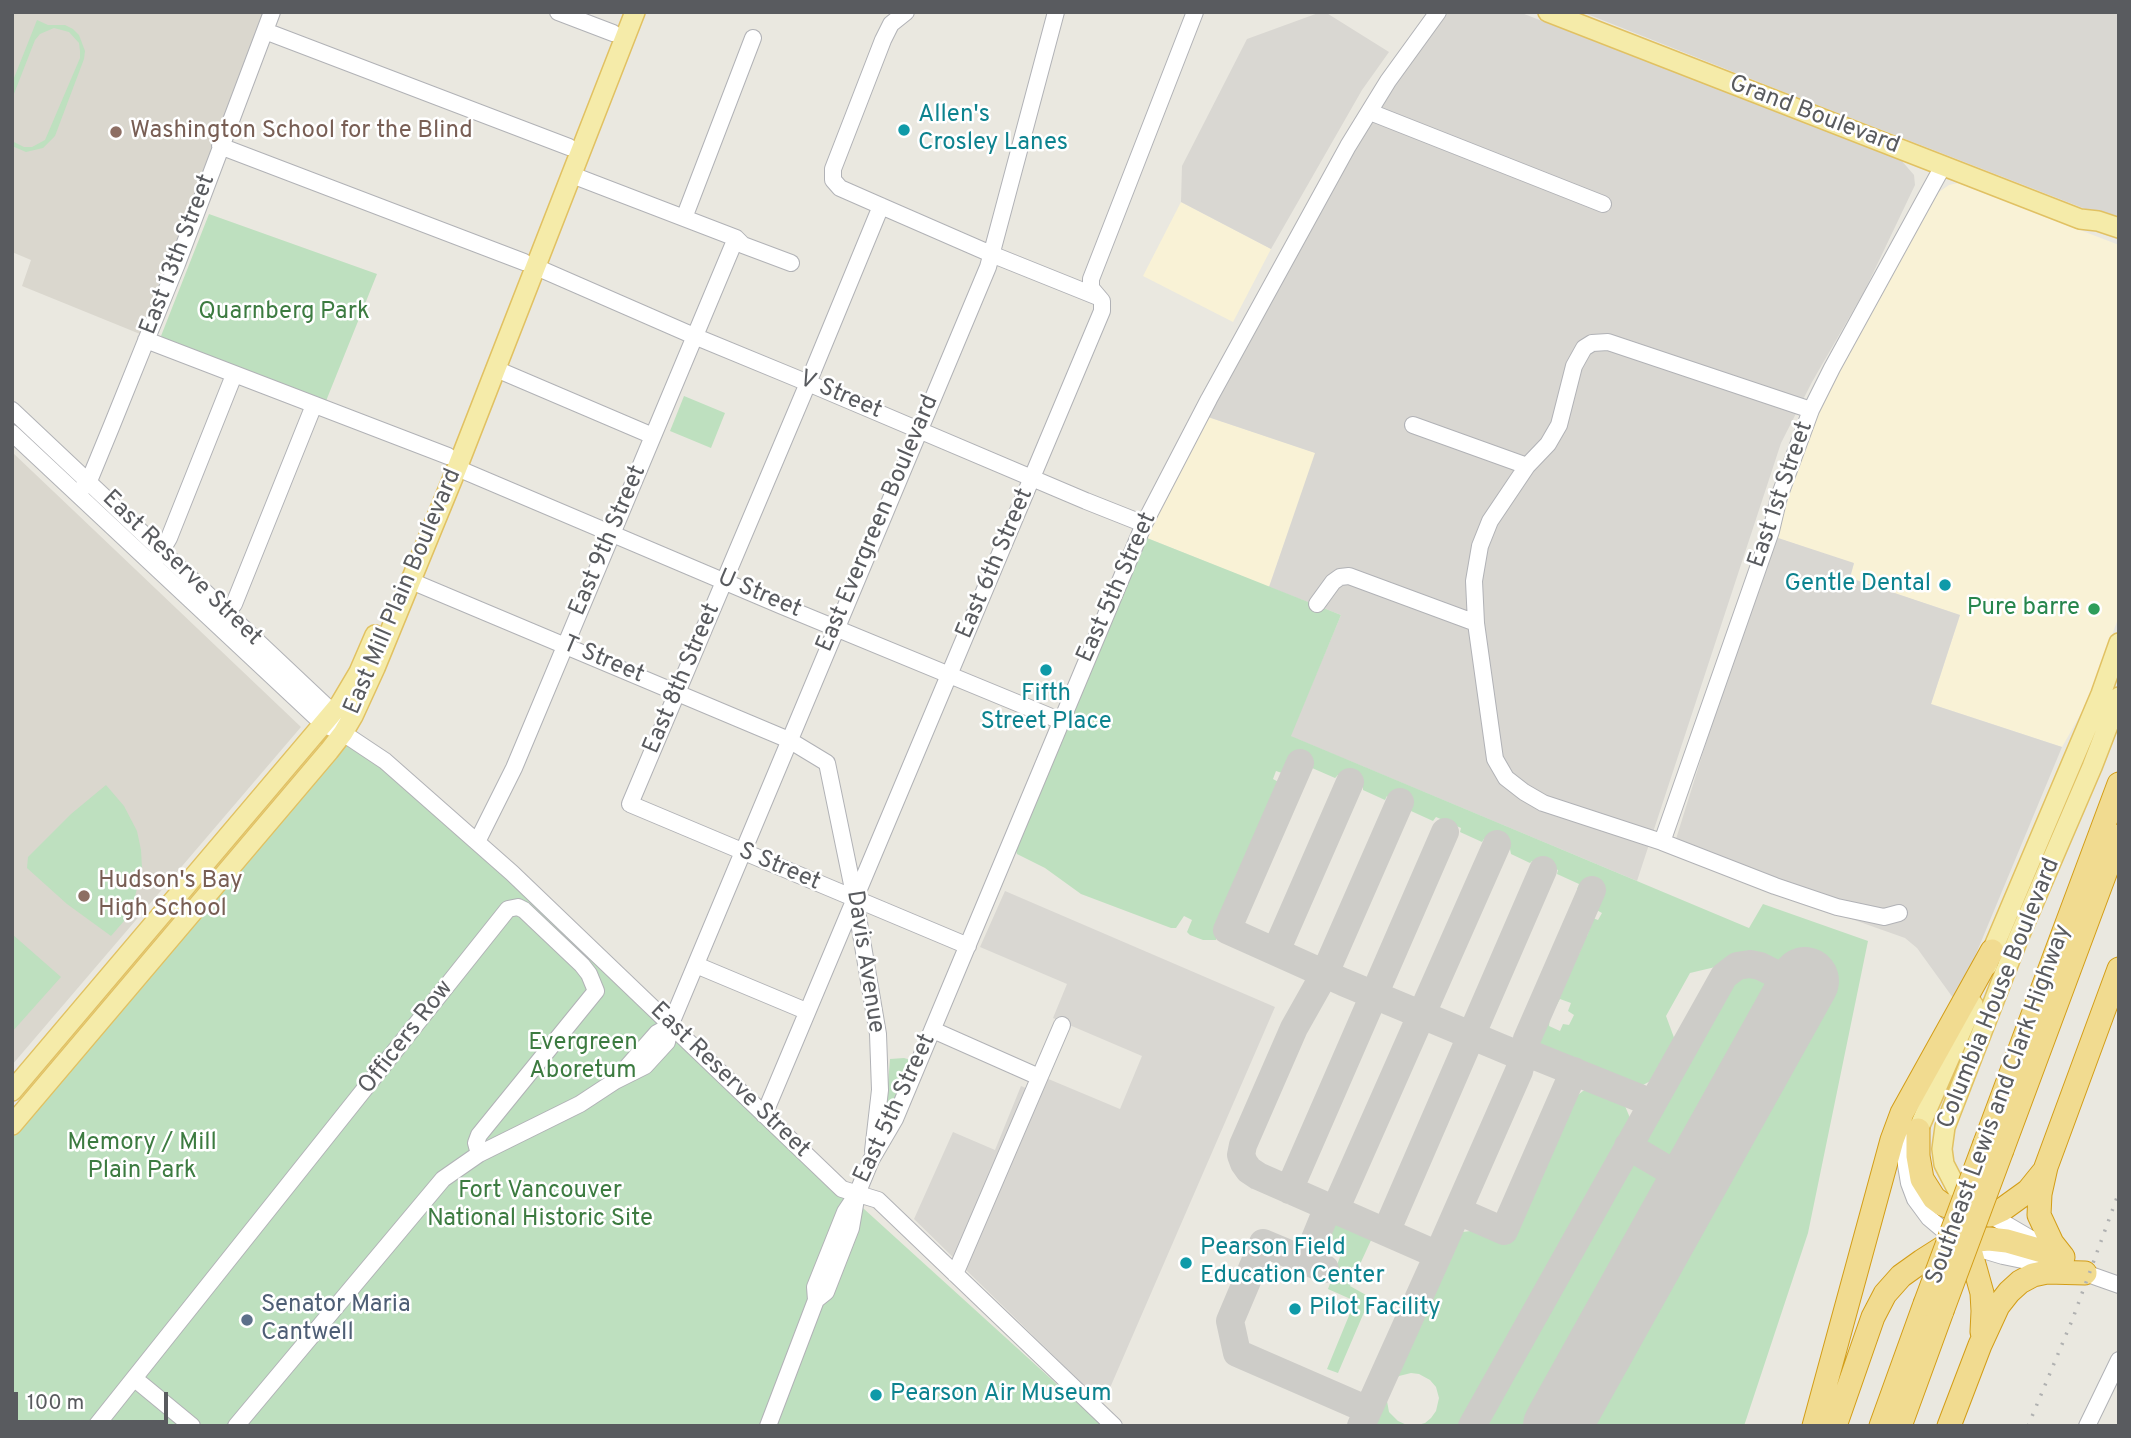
<!DOCTYPE html>
<style>
body{margin:0}
#map{position:relative;width:2131px;height:1438px;overflow:hidden;background:#eae8e0;font-family:Overpass,sans-serif}
canvas{display:block}
.frame{position:absolute;inset:0;border:14px solid #595b5f;pointer-events:none}
.scale{position:absolute;left:14px;top:1392px;width:154px;height:32px;box-sizing:border-box;border:4px solid #595b5f;border-top:0;padding-left:9px;font-size:21px;line-height:24px;white-space:nowrap;color:#595b5f;-webkit-text-stroke:5px #fff;paint-order:stroke}
</style>
<div id="map">
<canvas width="2131" height="1438"></canvas>
<div class="frame"></div>
<div class="scale">100 m</div>
</div>
<script>
const context = document.querySelector('canvas').getContext('2d');
context.lineJoin = 'round';
function paint(path, color) {
  context.fillStyle = color;
  context.fill(path, 'evenodd');
}
function poly(rows) {
  const path = new Path2D();
  for (const r of rows) {
    path.moveTo(r[0], r[1]);
    for (let i = 2; i < r.length; i += 2) path.lineTo(r[i], r[i + 1]);
  }
  return path;
}
function strokePath(path, color, width, dash) {
  context.strokeStyle = color;
  context.lineWidth = width;
  context.lineCap = dash ? 'butt' : 'round';
  context.setLineDash(dash || []);
  context.stroke(path);
}
function drawText(font, color, halo, rows, align = 'center') {
  context.font = font + ' Overpass,sans-serif';
  context.lineWidth = 5;
  context.setLineDash([]);
  context.textBaseline = 'middle';
  context.strokeStyle = halo;
  context.fillStyle = color;
  for (const [text, x, y, turn = 0] of rows) {
    context.save();
    context.translate(x, y);
    context.rotate((+turn || 0) * Math.PI / 180);
    context.textAlign = isNaN(turn) ? turn : align;
    if (halo) context.strokeText(text, 0, 0);
    context.fillText(text, 0, 0);
    context.restore();
  }
}
paint(poly([
 [1958,183,2119,245,2119,616,2087,703,2062,747,1931,704,1960,615,1849,578,1854,564,1775,537,1813,426,1838,369,1939,192,1949,185],
 [1181,202,1271,249,1233,322,1143,276],
 [1208,417,1316,453,1269,587,1147,538,1164,496]
]), '#f9f2d6');
paint(poly([
 [1321,12,1325,12,1389,52,1362,90,1271,249,1181,202,1182,166,1247,39],
 [1449,12,1519,12,1901,160,1914,175,1915,185,1865,290,1812,382,1781,443,1637,881,1290,736,1341,615,1269,587,1315,453,1208,417,1353,153,1411,60],
 [1582,12,2119,12,2119,222,1784,92],
 [1775,537,1854,563,1850,578,1960,615,1931,704,2062,747,1956,1002,1917,948,1905,938,1671,855,1739,637],
 [1005,891,1275,1007,1103,1404,914,1219,953,1132,995,1150,1021,1086,1040,1094,1046,1078,1120,1109,1142,1056,1053,1018,1067,984,980,947]
]), '#d9d7d2');
paint(poly([
 [12,12,265,12,140,334,22,286,31,260,12,252],
 [12,452,301,727,12,1065]
]), '#dad7ce');
paint(poly([
 [37,20,48,25,65,25,73,29,79,35,85,51,84,59,55,136,43,148,26,152,12,146,12,141,24,147,32,147,45,140,80,58,80,51,79,43,69,32,54,28,40,34,35,40,12,99,12,83],
 [209,214,377,274,326,401,167,340,161,336],
 [684,396,725,413,711,448,670,431],
 [1147,538,1341,615,1291,736,1749,928,1763,904,1868,941,1808,1233,1744,1426,1574,1426,1821,983,1791,969,1789,971,1764,959,1750,956,1739,957,1728,964,1690,973,1666,1016,1676,1043,1675,1046,1656,1078,1643,1085,1629,1083,1537,1046,1533,1041,1534,1036,1543,1016,1550,1018,1549,1026,1560,1031,1563,1024,1569,1025,1574,1015,1568,1011,1571,1003,1560,999,1555,1008,1549,1005,1549,1002,1570,952,1579,954,1582,946,1575,943,1575,941,1578,934,1587,936,1590,928,1582,924,1585,917,1587,916,1598,920,1602,913,1591,907,1596,891,1588,888,1583,892,1577,889,1579,884,1557,874,1558,870,1532,861,1530,863,1511,854,1510,849,1484,839,1482,842,1460,832,1461,828,1436,817,1433,821,1411,811,1411,806,1387,796,1385,800,1363,790,1363,787,1338,775,1335,778,1296,761,1288,775,1276,771,1273,779,1284,785,1216,940,1203,940,1190,935,1187,932,1192,920,1184,916,1176,928,1171,928,1081,894,1045,868,1017,854,1015,847],
 [341,743,358,743,385,761,842,1189,1103,1426,12,1426,12,1124],
 [106,785,124,806,137,831,141,850,142,868,133,905,124,921,111,936,67,904,27,868,28,857,71,814],
 [12,934,61,977,12,1032],
 [1743,970,1756,971,1766,979,1773,993,1775,1009,1686,1168,1672,1163,1659,1157,1644,1145,1642,1138,1728,982,1737,973],
 [904,1058,914,1061,886,1123,885,1122,890,1059],
 [1595,1089,1614,1096,1625,1106,1630,1118,1628,1129,1463,1426,1414,1426,1425,1423,1431,1418,1436,1411,1439,1398,1436,1387,1430,1380,1419,1374,1411,1373,1399,1376,1393,1381,1386,1396,1389,1412,1398,1421,1409,1426,1369,1426,1454,1240,1463,1232,1478,1230,1508,1242,1570,1101,1583,1091],
 [1632,1161,1656,1170,1676,1185,1541,1426,1480,1426,1617,1180],
 [1338,1222,1372,1238,1350,1286,1366,1295,1369,1298,1368,1303,1338,1373,1327,1369,1355,1301,1328,1289,1340,1257,1324,1249,1321,1244,1322,1239,1328,1226]
]), '#bee0bf');
strokePath(poly([
 [1300,763,1227,930,1343,982,1511,1052,1535,1056,1652,1103],
 [1400,802,1325,973,1294,1028,1243,1145,1241,1155,1244,1163,1249,1170,1258,1176,1438,1255,1519,1071,1527,1039,1592,890],
 [1276,951,1350,782],
 [1628,1146,1684,1179,1687,1187,1686,1194],
 [1289,1190,1445,832],
 [1335,1210,1497,844],
 [1458,1211,1504,1231,1574,1071],
 [1386,1232,1543,870],
 [1306,1261,1328,1207],
 [1325,1269,1263,1243,1230,1321,1237,1353,1368,1410],
 [1361,1426,1438,1255],
 [1472,1426,1724,976,1737,966,1750,964,1760,966,1774,973,1782,982,1787,994,1785,1019]
]), '#cdccc8', 28);
strokePath(poly([
 [1557,1426,1805,981]
]), '#cdccc8', 68);
const minor = poly([
 [558,12,613,33],
 [906,12,891,24,883,40,833,169,833,180,840,188,881,206,991,254,1098,297],
 [265,31,569,147],
 [1370,112,1603,204],
 [220,146,524,262],
 [572,175,736,238,743,245,791,263],
 [881,206,808,383,630,804,968,946],
 [684,218,753,38],
 [536,267,694,336,808,383,1086,501,1144,524],
 [146,340,448,456],
 [496,369,653,436],
 [12,410,325,705,337,722],
 [1811,410,1608,342,1592,343,1584,348,1574,366,1559,425,1548,444,1527,466,1490,521,1480,546,1474,581,1476,623,1495,759,1506,778,1524,792,1543,803,1662,842,1775,886,1837,907,1884,917,1899,913],
 [1413,425,1527,466],
 [12,433,323,724,343,733,385,761,512,873,842,1189,878,1200,1114,1426],
 [457,468,782,606,1061,721],
 [78,493,89,481,112,425,177,264,272,12],
 [158,557,169,538,234,375],
 [411,581,789,740,827,763,855,899,878,1034,880,1090,873,1151],
 [1317,604,1333,582,1340,577,1349,576,1476,623],
 [220,620,234,604,314,405],
 [477,842,514,768,736,238],
 [1662,842,1771,531,1779,497,1811,410,1832,368,1943,166],
 [696,965,806,1011],
 [933,1030,1039,1077],
 [620,1075,657,1033,670,1026],
 [764,1115,1102,311,1102,301,1091,288,1091,279,1195,12],
 [1918,1130,1906,1148,1906,1165,1909,1183,1915,1199,1929,1218,1942,1229,1983,1250,2003,1256,2085,1273,2119,1285],
 [1985,1212,2038,1243],
 [955,1274,1062,1025],
 [816,1300,826,1292,851,1228,856,1199],
 [135,1379,192,1426],
 [96,1426,508,909,518,907,524,910,582,965,589,974,596,991,479,1135,476,1143,479,1154],
 [236,1426,443,1179,479,1154,580,1104,615,1081,645,1066,667,1042,670,1026,988,267,1056,12],
 [768,1426,816,1300,815,1287,845,1212,857,1194,871,1160,895,1119,1144,524,1209,399,1348,146,1388,81,1438,12],
 [2087,1426,2119,1360]
]);
const major = poly([
 [1548,12,2080,219,2098,221,2119,228],
 [1987,966,1992,951,2101,694,2119,643],
 [12,1091,340,704,359,672,375,635],
 [12,1125,329,751,343,733,353,716,375,668,457,468,635,12],
 [1918,1130,1973,1004],
 [1958,1191,1944,1164,1942,1149,1945,1127,2018,939,2092,767,2119,697]
]);
const highway = poly([
 [1918,1130,1918,1156,1922,1179,1934,1198,1942,1204,1962,1212,1990,1215,2003,1209,2028,1191,2045,1170],
 [1985,1143,2119,784],
 [2002,1150,2119,836],
 [1965,1232,1982,1293,1983,1311,1982,1332],
 [2063,1257,2052,1243,2039,1215,2040,1194,2046,1167,2119,969],
 [1814,1426,1892,1140,1902,1113,1992,951],
 [1835,1426,1873,1317,1885,1294,1901,1276,1922,1261,1944,1247,1966,1241,1989,1239,2007,1241,2063,1257],
 [1881,1426,1925,1304],
 [1900,1426,1942,1311],
 [1949,1426,1980,1345,1998,1306,2009,1292,2020,1282,2033,1275,2047,1272,2085,1273]
]);
strokePath(minor, '#b1b2b6', 18);
strokePath(major, '#e1c162', 22);
strokePath(highway, '#d39d17', 25);
strokePath(minor, '#fff', 16);
strokePath(major, '#f5eba9', 19);
strokePath(highway, '#f1db90', 23);
strokePath(poly([
 [2028,1426,2073,1318,2119,1192]
]), '#b0b1b1', 3.5, [2, 9]);
const highwayBridge = poly([
 [1925,1304,1985,1143],
 [1942,1311,2002,1150]
]);
strokePath(highwayBridge, '#d39d17', 25, []);
strokePath(highwayBridge, '#f1db90', 23);
for (const [x, y, r, color] of [
 [904,130,7,"#0f9aa8"],
 [116,132,7,"#8d6e63"],
 [1945,585,7,"#0f9aa8"],
 [2094,609,7,"#2e9e5b"],
 [1046,670,7,"#0f9aa8"],
 [84,896,7,"#8d6e63"],
 [1186,1263,7,"#0f9aa8"],
 [1295,1309,7,"#0f9aa8"],
 [247,1320,7,"#5c6f8a"],
 [876,1395,7,"#0f9aa8"]
]) {
  const dot = new Path2D();
  dot.arc(x, y, r, 0, 2 * Math.PI);
  context.fillStyle = color;
  context.fill(dot);
  strokePath(dot, '#fff', 2.5);
}
drawText('24px', '#0d838f', '#fff', [
 ["Allen's",918,116],
 ["Crosley Lanes",918,144],
 ["Gentle Dental",1931,585,"right"],
 ["Fifth",1046,695,"center"],
 ["Street Place",1046,723,"center"],
 ["Pearson Field",1200,1249],
 ["Education Center",1200,1277],
 ["Pilot Facility",1309,1309],
 ["Pearson Air Museum",890,1395]
], 'left');
drawText('24px', '#595b5f', '#fff', [
 ["Grand Boulevard",1814,116,21],
 ["East 13th Street",179,255,-69],
 ["V Street",840,396,23],
 ["East 1st Street",1782,495,-71],
 ["East Evergreen Boulevard",879,524,-67],
 ["East 9th Street",609,541,-67],
 ["East 6th Street",996,564,-67],
 ["East Reserve Street",181,569,44],
 ["East 5th Street",1118,588,-66],
 ["East Mill Plain Boulevard",404,592,-67],
 ["U Street",759,595,23],
 ["T Street",603,661,23],
 ["East 8th Street",683,679,-67],
 ["S Street",779,868,23],
 ["Davis Avenue",864,962,81],
 ["Columbia House Boulevard",2000,994,-68],
 ["Officers Row",407,1038,-52],
 ["East Reserve Street",729,1081,44],
 ["Southeast Lewis and Clark Highway",2000,1105,-70],
 ["East 5th Street",896,1109,-65]
]);
drawText('24px', '#785e54', '#fff', [
 ["Washington School for the Blind",130,132],
 ["Hudson's Bay",98,882],
 ["High School",98,910]
], 'left');
drawText('24px', '#3c7b40', '#fff', [
 ["Quarnberg Park",284,313],
 ["Evergreen",583,1044],
 ["Aboretum",583,1072],
 ["Memory / Mill",142,1144],
 ["Plain Park",142,1172],
 ["Fort Vancouver",540,1192],
 ["National Historic Site",540,1220]
]);
drawText('24px', '#27864d', '#fff', [
 ["Pure barre",2080,609]
], 'right');
drawText('24px', '#4e5e75', '#fff', [
 ["Senator Maria",261,1306],
 ["Cantwell",261,1334]
], 'left');
</script>
